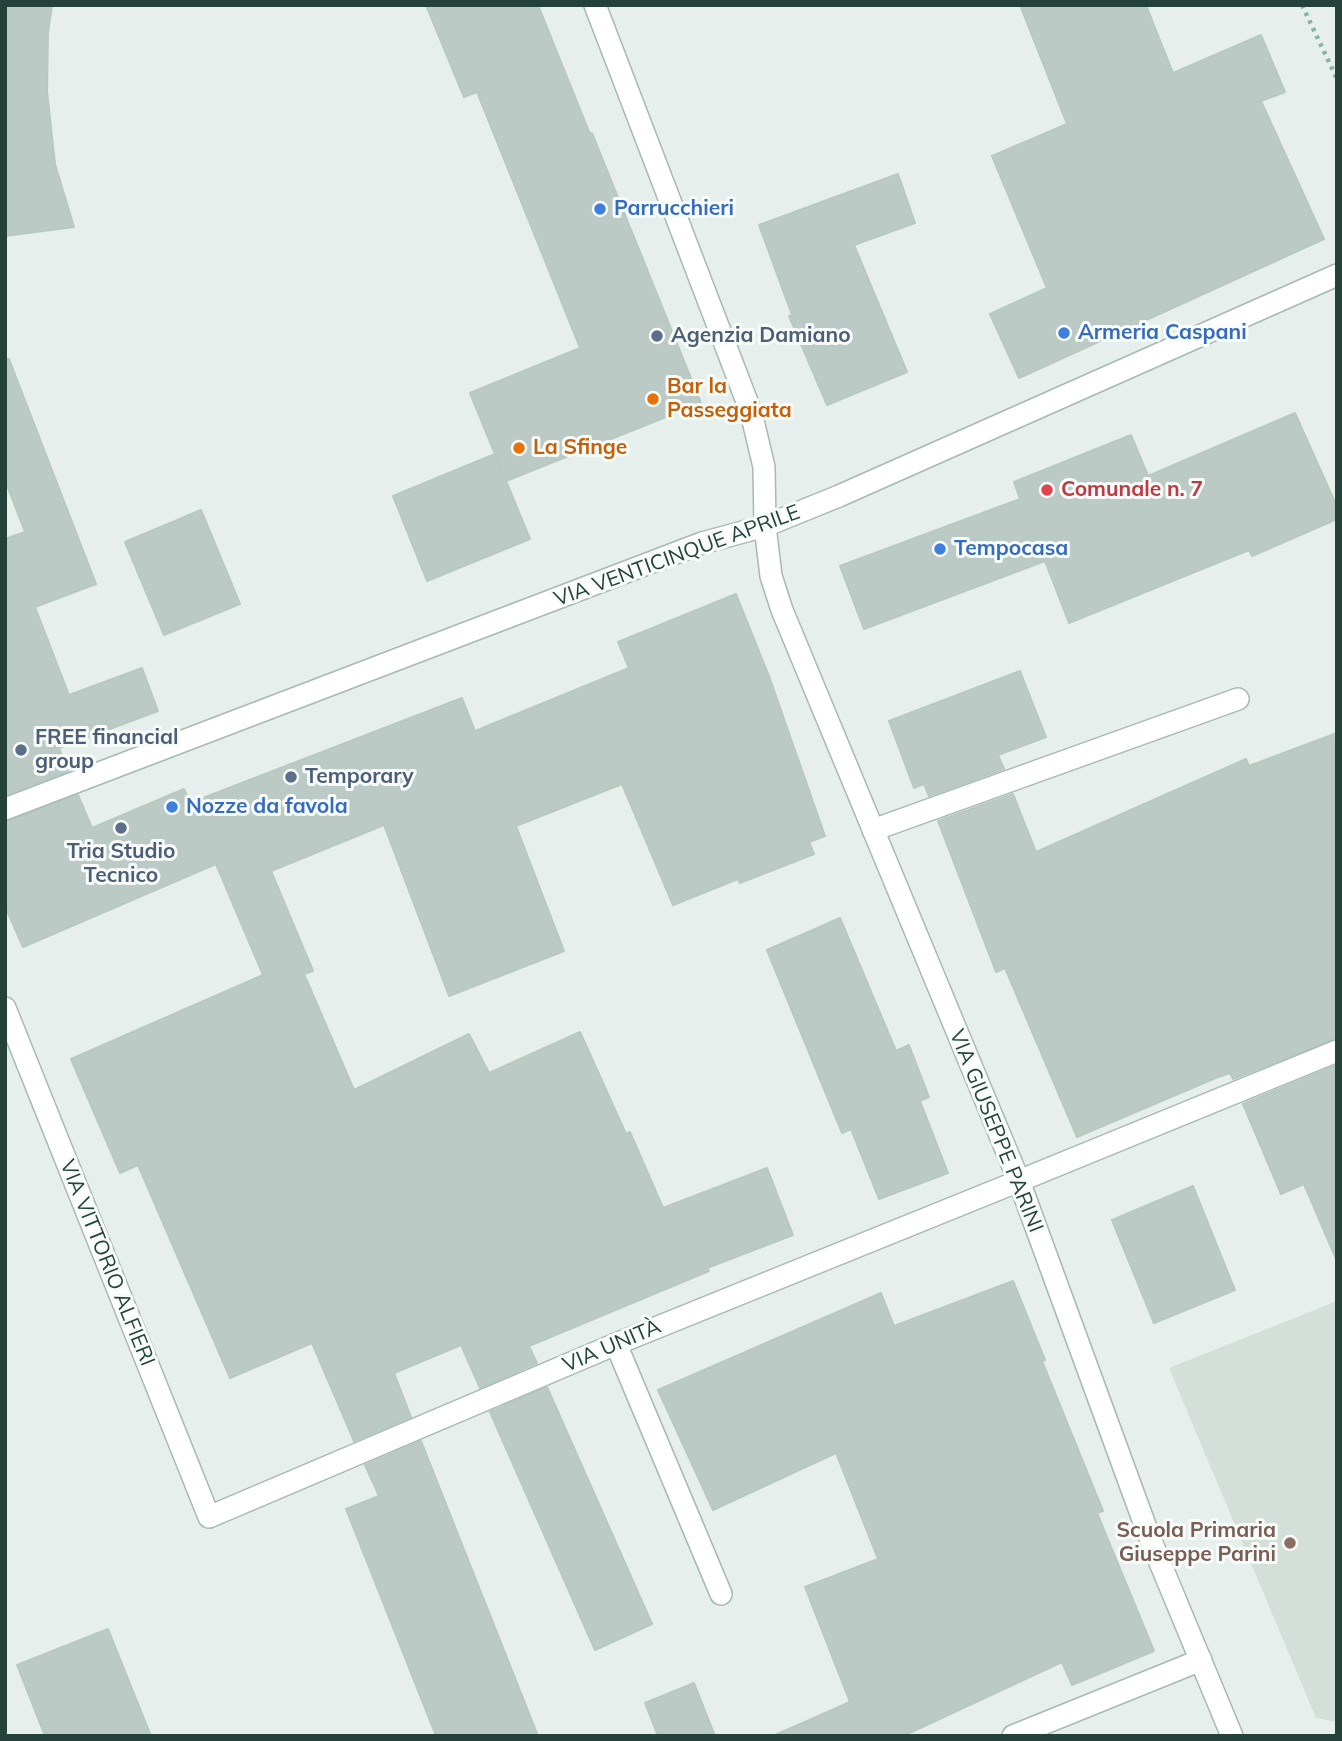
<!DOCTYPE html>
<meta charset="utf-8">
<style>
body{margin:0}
#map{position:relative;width:1342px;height:1741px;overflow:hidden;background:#e6efeb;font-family:Mulish,sans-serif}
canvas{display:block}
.frame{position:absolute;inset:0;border:7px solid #24423a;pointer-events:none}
</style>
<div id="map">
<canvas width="1342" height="1741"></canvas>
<div class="frame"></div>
</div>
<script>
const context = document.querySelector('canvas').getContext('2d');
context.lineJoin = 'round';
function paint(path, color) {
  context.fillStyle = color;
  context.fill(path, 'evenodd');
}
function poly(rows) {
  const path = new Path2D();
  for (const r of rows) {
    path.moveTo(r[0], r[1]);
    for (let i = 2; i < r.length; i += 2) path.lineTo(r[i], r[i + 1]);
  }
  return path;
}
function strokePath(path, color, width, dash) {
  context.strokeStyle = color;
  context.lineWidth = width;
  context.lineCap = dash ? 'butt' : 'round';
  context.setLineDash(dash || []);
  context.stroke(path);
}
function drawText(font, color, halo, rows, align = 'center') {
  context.font = font + ' Mulish,sans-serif';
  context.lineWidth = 6;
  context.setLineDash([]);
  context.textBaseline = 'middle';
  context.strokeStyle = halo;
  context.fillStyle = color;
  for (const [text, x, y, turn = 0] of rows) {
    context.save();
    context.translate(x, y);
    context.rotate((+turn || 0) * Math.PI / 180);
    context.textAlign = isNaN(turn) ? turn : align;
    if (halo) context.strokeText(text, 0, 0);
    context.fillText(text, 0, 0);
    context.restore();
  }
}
paint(poly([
 [1337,1301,1337,1722,1316,1718,1169,1368]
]), '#d4dfda');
const building = poly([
 [5,5,52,5,48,33,47,91,55,164,74,227,5,236,5,5],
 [426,5,538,5,590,134,592,133,701,403,506,481,470,393,580,348,477,92,464,97,426,5],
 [1020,5,1146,5,1173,73,1261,35,1285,92,1261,101,1324,239,1019,378,990,314,1047,288,992,156,1067,124,1020,5],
 [898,174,915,223,854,245,907,372,827,405,789,316,792,315,759,225,898,174],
 [5,359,9,359,96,584,35,607,69,695,142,668,158,711,59,748,68,771,5,795,5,539,25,532,5,480,5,359],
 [1295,413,1337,507,1337,519,1252,556,1249,550,1069,623,1045,561,864,629,840,566,1020,499,1014,482,1131,435,1148,476,1295,413],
 [495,454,530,539,427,581,393,496,495,454],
 [201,510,240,604,164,635,125,542,201,510],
 [736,594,769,676,825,836,809,842,814,854,740,883,738,879,673,905,622,784,516,826,564,951,449,996,384,825,271,871,313,971,304,974,354,1090,469,1034,489,1073,580,1032,626,1134,630,1132,663,1208,767,1168,793,1235,707,1268,709,1271,529,1346,537,1363,480,1388,461,1345,394,1373,411,1417,354,1441,312,1343,230,1378,138,1165,120,1173,71,1059,263,975,216,864,23,947,5,906,5,822,78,795,92,828,184,789,190,803,462,698,475,731,629,668,618,642,736,594],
 [1020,671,1046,737,998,755,1004,769,929,796,924,784,914,788,889,721,1020,671],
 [1337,733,1337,1038,1233,1079,1230,1073,1218,1077,1077,1137,1005,968,996,972,938,821,1013,794,1036,852,1246,759,1249,766,1337,733],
 [840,918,896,1051,909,1045,929,1097,920,1101,948,1173,879,1199,851,1129,842,1133,767,950,840,918],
 [1337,1065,1337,1259,1336,1259,1304,1184,1281,1194,1243,1104,1337,1065],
 [1193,1186,1235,1290,1154,1323,1112,1220,1193,1186],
 [1013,1281,1045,1360,1042,1361,1103,1511,1097,1513,1154,1651,1072,1685,1062,1662,903,1736,773,1736,850,1702,805,1587,878,1559,836,1453,713,1510,658,1390,881,1293,894,1326,1013,1281],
 [547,1387,652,1624,595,1650,490,1412,547,1387],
 [421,1441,538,1736,436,1736,346,1509,379,1496,365,1465,421,1441],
 [108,1629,151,1736,45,1736,17,1665,108,1629],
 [694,1683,715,1736,658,1736,645,1703,694,1683]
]);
paint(building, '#bbcac4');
strokePath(building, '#b8c9c2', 2);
const service = poly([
 [873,830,1238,699],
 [1019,1181,1337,1051],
 [616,1344,721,1594]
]);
const minor = poly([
 [595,5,751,412,764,467,765,526,771,576,782,610,1019,1181,1149,1536,1232,1736],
 [5,809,702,543,765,526,839,496,1337,275],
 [5,1008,209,1517,616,1344,1019,1181],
 [1013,1736,1201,1660]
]);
strokePath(service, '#a8b8b2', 24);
strokePath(minor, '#a8b8b2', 24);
strokePath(poly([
 [1302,5,1337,79]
]), '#86b3a5', 4.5, [3.5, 5]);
strokePath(service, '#fff', 21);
strokePath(minor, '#fff', 21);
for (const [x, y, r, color] of [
 [600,209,7,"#3f7fe0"],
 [1064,333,7,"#3f7fe0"],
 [657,336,7,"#5c6f8a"],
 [653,399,7,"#e8710a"],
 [519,448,7,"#e8710a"],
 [1047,490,7,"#e0444e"],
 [940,549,7,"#3f7fe0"],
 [21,750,7,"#5c6f8a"],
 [291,777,7,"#5c6f8a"],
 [172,807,7,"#3f7fe0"],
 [121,828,7,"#5c6f8a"],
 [1290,1543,7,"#8d6e63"]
]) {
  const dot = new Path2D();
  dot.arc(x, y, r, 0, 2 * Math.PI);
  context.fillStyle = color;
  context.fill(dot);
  strokePath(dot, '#f7fbf9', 2.5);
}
drawText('bold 21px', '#366cbe', '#f7fbf9', [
 ["Parrucchieri",614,209],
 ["Armeria Caspani",1078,333],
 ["Tempocasa",954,549],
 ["Nozze da favola",186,807]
], 'left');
drawText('bold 21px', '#4e5e75', '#f7fbf9', [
 ["Agenzia Damiano",671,336],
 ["FREE financial",35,738],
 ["group",35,762],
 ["Temporary",305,777],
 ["Tria Studio",121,852,"center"],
 ["Tecnico",121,876,"center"]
], 'left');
drawText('bold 21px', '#c56008', '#f7fbf9', [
 ["Bar la",667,387],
 ["Passeggiata",667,411],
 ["La Sfinge",533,448]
], 'left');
drawText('bold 21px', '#be3a42', '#f7fbf9', [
 ["Comunale n. 7",1061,490]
], 'left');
drawText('21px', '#24423a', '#f7fbf9', [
 ["VIA VENTICINQUE APRILE",677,556,-20],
 ["VIA GIUSEPPE PARINI",996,1131,68],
 ["VIA VITTORIO ALFIERI",107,1263,68],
 ["VIA UNITÀ",612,1346,-23]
]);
drawText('bold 21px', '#785e54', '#f7fbf9', [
 ["Scuola Primaria",1276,1531],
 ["Giuseppe Parini",1276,1555]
], 'right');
</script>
